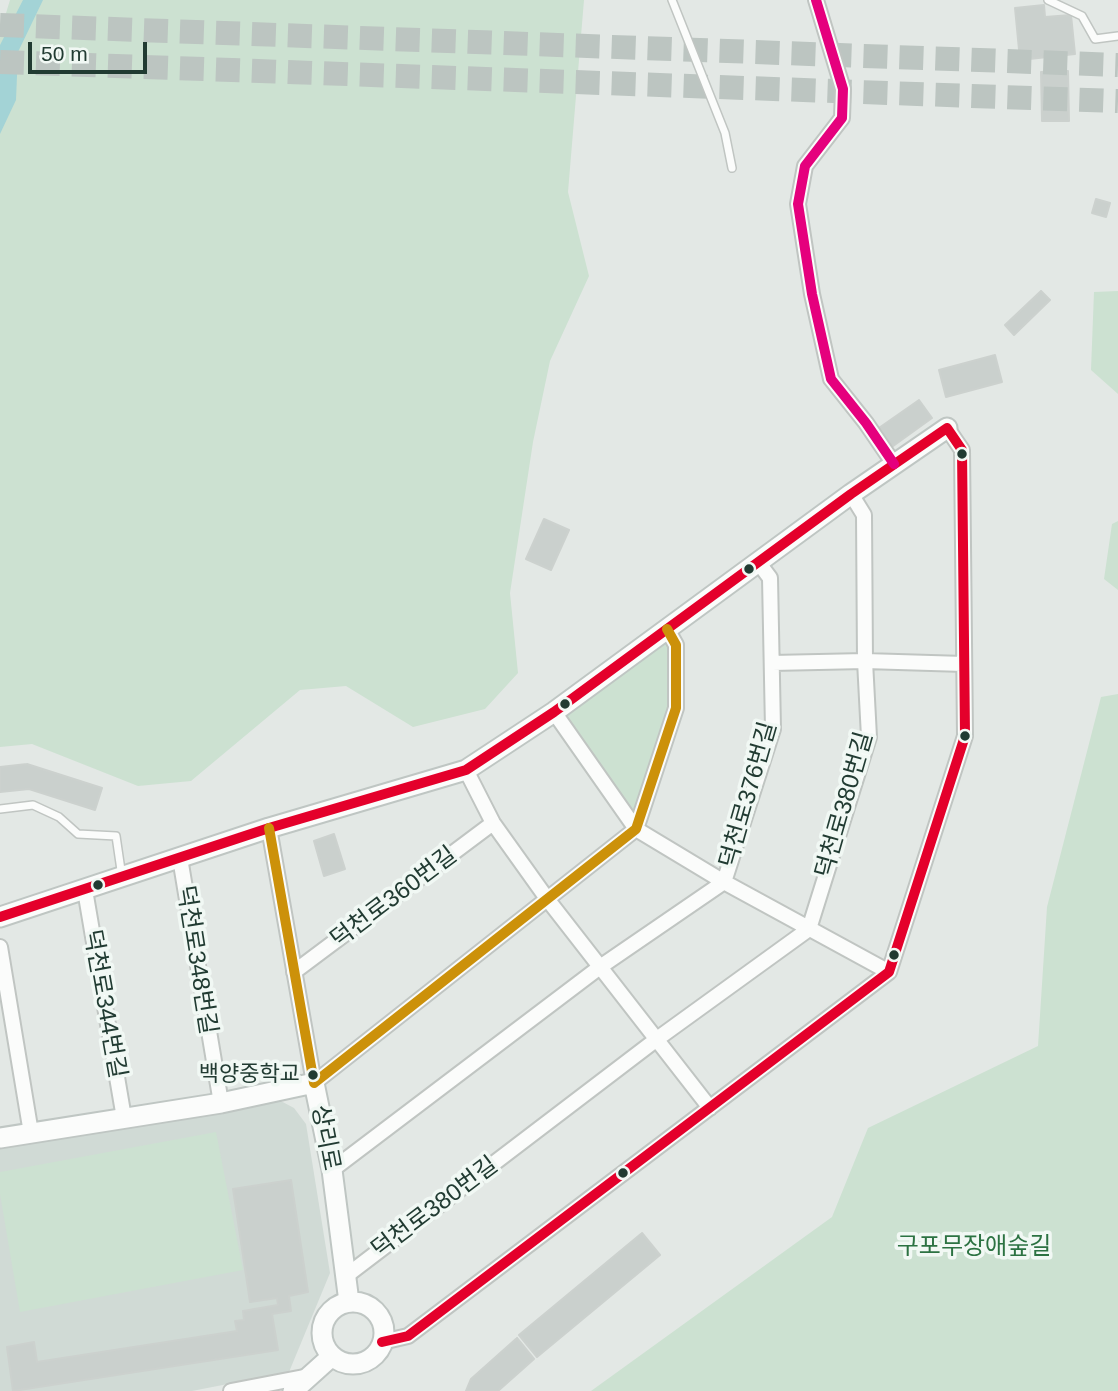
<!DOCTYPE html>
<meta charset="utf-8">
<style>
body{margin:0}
#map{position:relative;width:1118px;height:1391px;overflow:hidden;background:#e3e8e5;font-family:Helvetica,sans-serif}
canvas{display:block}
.scale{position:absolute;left:28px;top:42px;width:119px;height:32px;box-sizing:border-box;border:4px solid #213b32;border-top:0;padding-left:9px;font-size:21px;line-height:24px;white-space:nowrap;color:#213b32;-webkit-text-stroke:5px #f1f8f4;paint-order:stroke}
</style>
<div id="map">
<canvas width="1118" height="1391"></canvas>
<div class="scale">50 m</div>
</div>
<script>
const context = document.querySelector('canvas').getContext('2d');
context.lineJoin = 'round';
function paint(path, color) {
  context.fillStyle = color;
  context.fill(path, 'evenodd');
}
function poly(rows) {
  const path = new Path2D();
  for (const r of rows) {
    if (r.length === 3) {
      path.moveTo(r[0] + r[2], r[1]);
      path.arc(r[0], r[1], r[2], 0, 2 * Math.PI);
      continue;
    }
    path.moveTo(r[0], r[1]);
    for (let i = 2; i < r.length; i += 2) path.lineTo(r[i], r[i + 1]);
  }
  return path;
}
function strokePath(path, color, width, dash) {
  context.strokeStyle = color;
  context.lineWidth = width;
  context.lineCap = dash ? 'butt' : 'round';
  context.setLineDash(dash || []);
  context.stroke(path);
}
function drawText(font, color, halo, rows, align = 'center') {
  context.font = font + ' Helvetica,"Noto Sans KR",sans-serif';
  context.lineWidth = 7;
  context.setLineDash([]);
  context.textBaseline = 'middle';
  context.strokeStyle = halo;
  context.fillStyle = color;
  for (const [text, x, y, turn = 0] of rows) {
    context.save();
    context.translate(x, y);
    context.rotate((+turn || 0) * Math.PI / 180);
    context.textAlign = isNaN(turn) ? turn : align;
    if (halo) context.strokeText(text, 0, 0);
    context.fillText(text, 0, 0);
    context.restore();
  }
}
paint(poly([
 [277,1099,294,1108,306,1124,330,1273,289,1372,192,1391,0,1391,0,1148]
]), '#d0dad5');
paint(poly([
 [10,0,584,0,568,192,589,276,550,361,533,442,510,593,518,673,485,709,413,727,346,686,300,690,191,781,138,786,32,744,0,747,0,33],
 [1118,291,1118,394,1091,370,1094,292],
 [1118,521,1118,590,1104,579,1112,524],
 [666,635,673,650,674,709,636,821,561,712],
 [1118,694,1118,1391,591,1391,832,1217,868,1128,1038,1046,1047,907,1101,697],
 [216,1132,243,1270,20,1312,0,1194,0,1172]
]), '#cce1d1');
paint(poly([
 [23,0,43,0,18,52,16,100,0,134,0,45]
]), '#a3d3d6');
const building = poly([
 [1044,5,1045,17,1071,15,1075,54,1020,60,1015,8,1044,5],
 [1068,71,1069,121,1042,121,1041,72,1068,71],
 [1096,199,1110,203,1106,217,1092,213,1096,199],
 [1041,291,1050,300,1014,335,1005,325,1041,291],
 [995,355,1002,382,946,397,939,370,995,355],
 [919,400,932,418,889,449,876,430,919,400],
 [544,519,569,530,551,570,526,559,544,519],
 [27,764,102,788,95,810,29,789,0,792,0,767,27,764],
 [334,834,345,869,324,876,314,841,334,834],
 [291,1180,308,1292,289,1296,291,1311,272,1314,278,1350,13,1391,7,1347,34,1342,37,1362,237,1331,235,1321,244,1320,243,1311,278,1305,277,1298,250,1302,233,1189,291,1180],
 [642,1233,660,1255,537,1357,519,1335,642,1233],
 [517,1338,534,1359,498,1391,466,1391,471,1379,517,1338]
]);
paint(building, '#cad0cd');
strokePath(building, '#ccd1ce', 2);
strokePath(poly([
 [0,25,1118,65],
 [0,62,1118,101]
]), '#bcc5c1', 24, [24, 12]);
const lane = poly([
 [672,0,725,133,732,168],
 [1048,0,1082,16,1095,39,1118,36],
 [0,809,33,805,59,817,78,834,116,836,122,877]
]);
const street = poly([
 [816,0,843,89,842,118,805,166,798,204,812,294,831,379,866,423,894,464],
 [772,663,865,661,964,664],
 [554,712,636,829,724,882,889,972],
 [466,770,493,823,548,900,710,1108],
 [269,828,314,1083,636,829,676,708,676,645,667,629],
 [180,858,221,1103],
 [85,890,124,1118],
 [0,947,31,1133],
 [294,972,493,823],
 [332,1170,600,967,724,882,773,729,770,578,758,562],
 [346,1276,657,1039,809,929,869,737,865,661,864,515,851,494],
 [382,1342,408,1336,889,972,965,736,962,450,947,428],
 [231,1391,309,1376]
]);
const secondary = poly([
 [0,917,269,828,466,770,554,712,851,494,947,428],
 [0,1138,221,1103,314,1083,332,1170,349,1302],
 [353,1333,31],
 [293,1391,332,1356]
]);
strokePath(lane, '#c0c5c2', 10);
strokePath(street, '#c0c5c2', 18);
strokePath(secondary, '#bfc6c3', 23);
strokePath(lane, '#fbfcfb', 7);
strokePath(street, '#fbfcfb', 14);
strokePath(secondary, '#fbfcfb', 19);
strokePath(poly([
 [0,917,269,828,466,770,554,712,851,494,947,428,962,450,965,736,889,972,408,1336,382,1342]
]), '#e4002b', 10);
strokePath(poly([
 [816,0,843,89,842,118,805,166,798,204,812,294,831,379,866,423,894,464]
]), '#e5007d', 10);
strokePath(poly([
 [269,828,314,1083,636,829,676,708,676,645,667,629]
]), '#cc910a', 10);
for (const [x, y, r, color] of [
 [962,454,6,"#213b32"],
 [749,569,6,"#213b32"],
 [565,704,6,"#213b32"],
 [965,736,6,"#213b32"],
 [98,885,6,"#213b32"],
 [894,955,6,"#213b32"],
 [313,1075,6,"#213b32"],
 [623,1173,6,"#213b32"]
]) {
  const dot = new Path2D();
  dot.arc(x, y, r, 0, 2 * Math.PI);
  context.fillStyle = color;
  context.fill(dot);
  strokePath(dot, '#f1f8f4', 2.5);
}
drawText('22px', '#213b32', '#f1f8f4', [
 ["백양중학교",300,1075]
], 'right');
drawText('24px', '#213b32', '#f1f8f4', [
 ["덕천로376번길",749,795,-74],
 ["덕천로380번길",845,805,-74],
 ["덕천로360번길",394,898,-37],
 ["덕천로348번길",196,960,81],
 ["덕천로344번길",104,1004,80],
 ["상리로",325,1138,79],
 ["덕천로380번길",435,1208,-37]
]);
drawText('24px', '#2c7242', '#f1f8f4', [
 ["구포무장애숲길",974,1247]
]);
</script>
